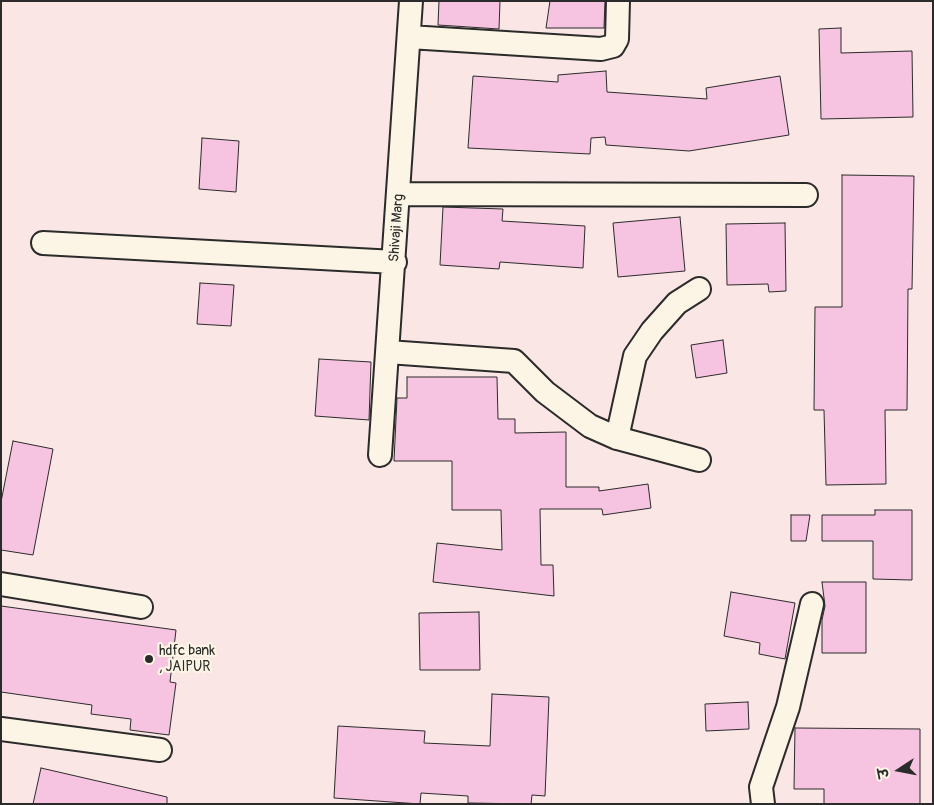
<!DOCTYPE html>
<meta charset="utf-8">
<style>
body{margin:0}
#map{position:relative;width:934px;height:805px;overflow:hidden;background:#fae6e4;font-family:Pangolin,"Playpen Sans Deva",sans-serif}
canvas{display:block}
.frame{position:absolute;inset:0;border:2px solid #2b2b2b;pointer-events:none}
.north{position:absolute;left:874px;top:745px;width:50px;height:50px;-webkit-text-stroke:4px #fcf5e5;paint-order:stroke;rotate:259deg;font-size:14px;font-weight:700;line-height:20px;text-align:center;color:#2b2b2b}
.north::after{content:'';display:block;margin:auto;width:18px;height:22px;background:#2b2b2b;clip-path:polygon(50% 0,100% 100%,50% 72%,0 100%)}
</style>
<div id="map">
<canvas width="934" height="805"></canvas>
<div class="frame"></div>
<div class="north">उ</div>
</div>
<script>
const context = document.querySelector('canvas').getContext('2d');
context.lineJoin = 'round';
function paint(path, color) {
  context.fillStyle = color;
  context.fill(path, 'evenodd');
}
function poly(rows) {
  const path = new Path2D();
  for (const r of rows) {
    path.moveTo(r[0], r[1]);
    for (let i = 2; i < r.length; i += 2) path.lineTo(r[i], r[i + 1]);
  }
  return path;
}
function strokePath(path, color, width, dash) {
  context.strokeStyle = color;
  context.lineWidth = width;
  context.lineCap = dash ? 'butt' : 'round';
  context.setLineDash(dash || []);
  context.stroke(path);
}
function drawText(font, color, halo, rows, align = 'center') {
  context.font = font + ' Pangolin,sans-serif';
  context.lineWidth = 4.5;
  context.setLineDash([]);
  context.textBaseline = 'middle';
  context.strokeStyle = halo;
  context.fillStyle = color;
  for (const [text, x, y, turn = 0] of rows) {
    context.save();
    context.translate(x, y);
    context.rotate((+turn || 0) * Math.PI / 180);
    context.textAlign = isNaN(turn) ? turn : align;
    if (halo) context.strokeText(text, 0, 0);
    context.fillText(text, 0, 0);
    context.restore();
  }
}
const building = poly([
 [439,1,500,1,499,29,438,25,439,1],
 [550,1,605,1,604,28,546,28,550,1],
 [841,28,841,53,912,51,913,117,821,119,819,29,841,28],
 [606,71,607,92,707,99,706,88,780,76,789,135,689,151,606,145,605,137,591,138,590,154,468,148,473,76,558,82,558,75,606,71],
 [202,138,239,141,236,192,199,189,202,138],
 [842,175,914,176,912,289,908,289,907,410,885,410,886,484,826,485,824,410,814,410,815,307,842,307,842,175],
 [443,207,503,209,502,221,585,226,583,268,500,262,499,269,440,265,443,207],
 [680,217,685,271,618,277,613,223,680,217],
 [785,223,786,291,769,292,768,284,727,285,726,224,785,223],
 [200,283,234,285,231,326,197,324,200,283],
 [723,340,727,373,696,378,691,345,723,340],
 [319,359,371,362,369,420,315,416,319,359],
 [407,377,497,377,498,419,515,419,515,433,566,432,566,487,599,487,599,491,648,484,651,508,603,515,602,509,540,509,541,565,553,565,554,596,433,582,437,543,502,550,501,510,452,510,452,461,394,461,397,398,407,398,407,377],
 [13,441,53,449,33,555,1,550,1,502,13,441],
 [875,510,912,510,912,580,873,579,873,541,822,541,822,515,875,515,875,510],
 [791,515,810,515,806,541,791,541,791,515],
 [822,582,866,582,866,653,822,653,822,620,825,606,822,582],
 [731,592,795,603,785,659,759,654,760,643,724,636,731,592],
 [1,606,176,630,170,682,176,683,169,735,130,730,131,719,91,714,92,705,1,692,1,606],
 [479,612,480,670,420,670,419,613,479,612],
 [492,694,549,697,545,796,532,795,531,804,468,803,468,796,421,793,420,804,334,798,338,726,425,731,424,743,490,746,492,694],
 [748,702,749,729,706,731,705,704,748,702],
 [795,728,920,729,920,804,824,804,824,789,794,789,795,728],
 [41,768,167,797,167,804,33,804,41,768]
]);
paint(building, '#f6c3e0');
strokePath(building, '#2b2b2b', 1);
const minor = poly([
 [409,37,601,49,613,46,617,39,618,1],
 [399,194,806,195],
 [43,243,395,262],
 [388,352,514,361,545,392,590,426,617,438,699,460],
 [617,438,635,356,652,331,677,303,699,289],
 [380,455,411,1],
 [1,584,141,607],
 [1,729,160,750],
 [763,804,761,787,788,707,812,604]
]);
strokePath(minor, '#2b2b2b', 26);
strokePath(minor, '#fcf5e5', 22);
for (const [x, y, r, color] of [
 [149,659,5,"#2b2b2b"]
]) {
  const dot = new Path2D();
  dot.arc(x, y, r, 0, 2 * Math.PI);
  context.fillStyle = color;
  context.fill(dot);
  strokePath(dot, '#fcf5e5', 2);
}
drawText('14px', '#2b2b2b', '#fcf5e5', [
 ["Shivaji Marg",397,228,-86]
]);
drawText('14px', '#2b2b2b', '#fcf5e5', [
 ["hdfc bank",159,651],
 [", JAIPUR",159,667]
], 'left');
</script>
